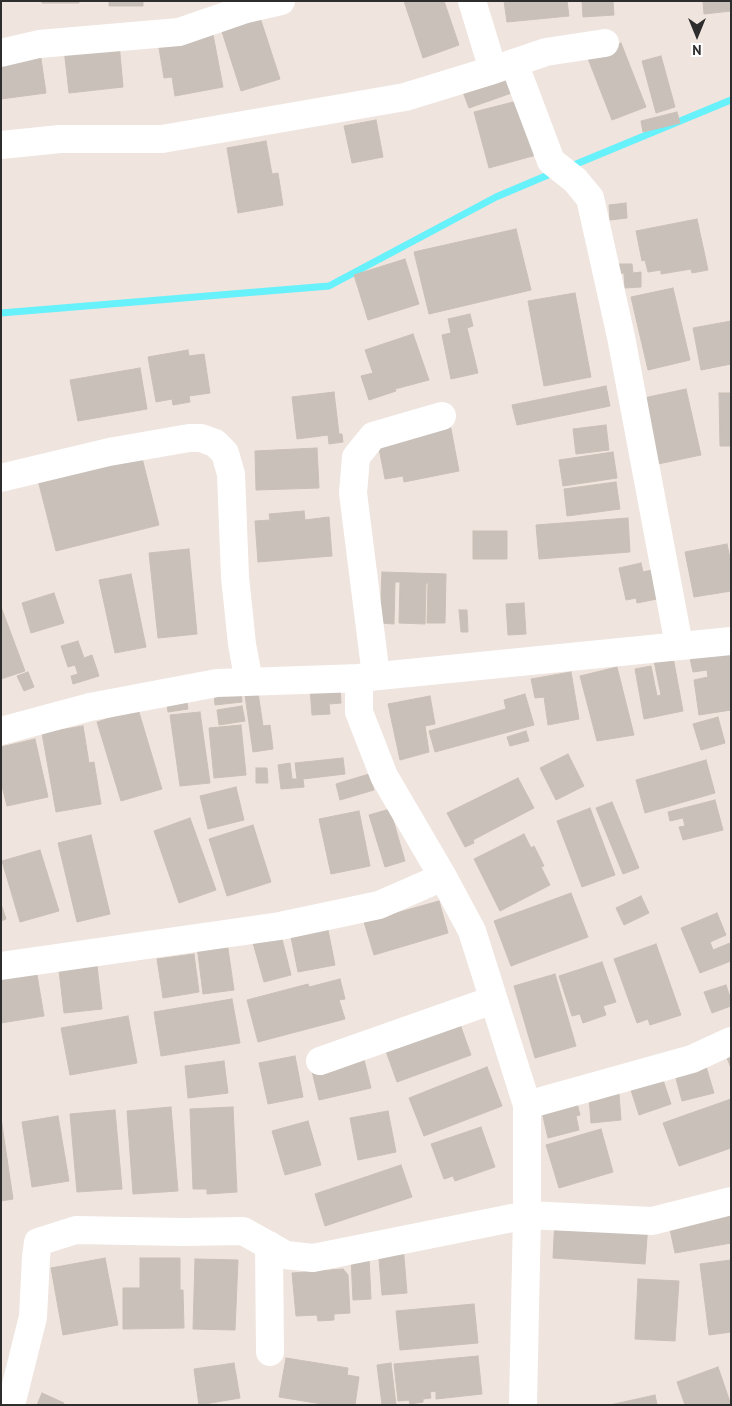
<!DOCTYPE html>
<style>
body{margin:0}
#map{position:relative;width:732px;height:1406px;overflow:hidden;background:#efe4de;font-family:"PT Sans",sans-serif}
canvas{display:block}
.frame{position:absolute;inset:0;border:2px solid #2d2d2d;pointer-events:none}
.north{position:absolute;left:672px;top:10px;width:50px;height:50px;-webkit-text-stroke:4px #fff;paint-order:stroke;rotate:180deg;font-size:14px;font-weight:700;line-height:20px;text-align:center;color:#2d2d2d}
.north::after{content:'';display:block;margin:auto;width:18px;height:22px;background:#2d2d2d;clip-path:polygon(50% 0,100% 100%,50% 72%,0 100%)}
</style>
<div id="map">
<canvas width="732" height="1406"></canvas>
<div class="frame"></div>
<div class="north">N</div>
</div>
<script>
const context = document.querySelector('canvas').getContext('2d');
context.lineJoin = 'round';
function poly(rows) {
  const path = new Path2D();
  for (const r of rows) {
    path.moveTo(r[0], r[1]);
    for (let i = 2; i < r.length; i += 2) path.lineTo(r[i], r[i + 1]);
  }
  return path;
}
function strokePath(path, color, width, dash) {
  context.strokeStyle = color;
  context.lineWidth = width;
  context.lineCap = dash ? 'butt' : 'round';
  context.setLineDash(dash || []);
  context.stroke(path);
}
function paint(path, color) {
  context.fillStyle = color;
  context.fill(path, 'evenodd');
}
strokePath(poly([
 [569,167,731,100],
 [1,313,329,286,496,197,555,172]
]), '#67f1fb', 7);
const building = poly([
 [42,1,79,1,79,3,42,3,42,1],
 [109,1,143,1,143,6,109,6,109,1],
 [404,1,444,1,459,45,423,58,404,1],
 [504,1,567,1,569,16,507,22,504,1],
 [582,1,613,1,614,15,583,17,582,1],
 [703,1,731,1,731,11,704,14,703,1],
 [255,2,280,79,241,91,216,13,255,2],
 [211,24,223,87,175,96,172,77,164,78,159,48,211,24],
 [119,43,123,87,69,93,64,49,119,43],
 [621,43,646,107,612,120,587,56,621,43],
 [40,52,46,93,1,99,1,58,40,52],
 [661,56,675,107,656,113,642,61,661,56],
 [514,74,520,90,469,108,463,92,514,74],
 [525,99,540,154,489,168,474,112,525,99],
 [677,112,680,123,643,132,641,121,677,112],
 [376,120,383,157,352,163,344,126,376,120],
 [266,141,272,174,278,173,283,205,238,213,227,148,266,141],
 [626,203,627,218,610,220,609,205,626,203],
 [697,219,708,270,692,273,691,269,661,274,661,270,648,272,645,260,642,261,636,231,697,219],
 [516,229,531,290,429,314,414,252,516,229],
 [405,259,419,304,368,320,354,275,405,259],
 [616,264,632,264,633,273,641,272,641,287,625,288,624,273,617,274,616,264],
 [673,288,690,360,648,370,631,297,673,288],
 [575,293,591,377,544,386,528,301,575,293],
 [470,314,473,326,467,328,478,373,451,379,442,335,451,333,448,319,470,314],
 [731,321,731,364,701,370,693,328,731,321],
 [413,334,429,380,395,389,396,391,369,400,361,376,373,373,365,350,413,334],
 [188,350,189,356,204,354,210,393,189,396,190,402,173,405,172,399,156,402,148,357,188,350],
 [140,368,147,409,78,421,70,380,140,368],
 [606,386,610,406,517,425,512,405,606,386],
 [686,389,701,455,658,464,644,398,686,389],
 [334,392,339,434,342,434,343,442,329,444,328,435,297,439,292,397,334,392],
 [719,393,731,393,731,446,720,446,719,393],
 [450,424,459,471,404,482,403,476,385,479,377,438,450,424],
 [606,425,609,450,576,454,573,429,606,425],
 [317,448,319,488,256,490,255,451,317,448],
 [613,452,617,478,563,486,559,460,613,452],
 [141,454,159,525,56,551,38,480,141,454],
 [616,482,620,509,567,516,564,489,616,482],
 [304,511,305,520,329,517,332,556,258,562,255,521,270,520,269,514,304,511],
 [628,518,630,552,539,559,536,525,628,518],
 [473,531,507,531,507,559,473,559,473,531],
 [727,544,731,563,731,591,694,597,685,552,727,544],
 [189,549,197,634,158,638,149,553,189,549],
 [641,563,643,572,656,569,662,598,637,603,636,598,626,600,619,568,641,563],
 [382,572,446,574,445,623,427,623,428,583,426,583,425,624,399,623,400,582,395,582,394,624,380,623,382,572],
 [131,574,146,647,115,653,99,580,131,574],
 [54,593,64,623,31,633,22,603,54,593],
 [524,603,526,634,508,635,506,604,524,603],
 [1,607,25,671,1,679,1,607],
 [459,610,467,610,468,632,461,632,459,610],
 [78,641,84,658,92,655,99,676,73,684,71,676,78,674,75,665,68,667,61,646,78,641],
 [731,651,731,710,699,715,694,680,708,677,707,670,693,672,690,658,731,651],
 [673,657,683,711,644,719,635,669,651,666,657,696,661,695,654,661,673,657],
 [617,667,634,735,597,741,580,676,617,667],
 [28,672,34,687,24,691,17,676,28,672],
 [571,672,579,719,548,725,544,697,535,698,531,679,571,672],
 [257,686,263,726,270,725,273,749,253,752,244,688,257,686],
 [340,687,341,703,329,704,330,714,312,715,310,688,340,687],
 [241,688,242,702,215,705,214,691,241,688],
 [525,694,534,725,435,752,429,731,506,709,504,700,525,694],
 [186,696,188,709,168,712,166,699,186,696],
 [430,696,435,724,425,726,429,752,400,760,388,704,430,696],
 [242,706,245,721,219,725,217,710,242,706],
 [138,709,162,789,121,801,97,722,138,709],
 [200,712,210,783,180,786,170,715,200,712],
 [718,717,725,743,701,750,693,724,718,717],
 [241,725,246,775,214,778,209,728,241,725],
 [83,726,89,763,94,762,101,804,56,812,42,733,83,726],
 [526,731,529,741,510,746,507,737,526,731],
 [35,739,48,797,7,806,1,782,1,747,35,739],
 [568,754,584,786,556,800,540,768,568,754],
 [343,758,345,774,303,779,304,787,281,789,278,765,290,763,292,779,297,779,295,763,343,758],
 [706,760,715,793,645,813,636,780,706,760],
 [256,768,267,768,268,783,256,783,256,768],
 [369,774,374,790,340,800,336,784,369,774],
 [518,778,534,808,473,840,474,843,465,847,447,813,518,778],
 [236,787,244,820,208,829,200,796,236,787],
 [715,800,723,830,683,840,679,827,685,826,683,818,670,821,668,812,715,800],
 [612,802,639,868,623,874,596,808,612,802],
 [590,808,615,875,582,887,557,821,590,808],
 [390,809,405,861,385,867,369,815,390,809],
 [359,811,370,866,331,874,319,819,359,811],
 [190,818,216,890,179,903,154,831,190,818],
 [253,825,271,882,227,896,209,839,253,825],
 [524,834,531,848,534,846,544,866,541,867,550,885,500,911,474,859,524,834],
 [91,835,110,914,77,922,58,843,91,835],
 [40,850,59,911,20,922,2,861,40,850],
 [571,893,588,937,511,966,494,921,571,893],
 [641,896,649,913,624,925,616,908,641,896],
 [439,901,448,933,374,955,364,922,439,901],
 [1,904,6,919,1,921,1,904],
 [717,913,726,935,710,942,713,950,730,943,731,961,700,973,681,928,717,913],
 [326,920,335,965,298,972,289,927,326,920],
 [281,935,291,975,264,982,253,943,281,935],
 [227,942,234,990,203,994,197,946,227,942],
 [656,944,681,1015,650,1025,648,1019,637,1023,614,959,656,944],
 [194,954,199,992,163,998,157,959,194,954],
 [96,957,102,1009,64,1013,58,962,96,957],
 [602,962,616,1002,603,1006,606,1015,583,1023,580,1014,572,1016,559,976,602,962],
 [36,969,44,1016,1,1023,1,975,36,969],
 [555,974,576,1046,535,1058,514,986,555,974],
 [340,979,345,999,339,1000,345,1019,258,1042,247,1000,308,984,309,987,340,979],
 [726,985,731,1000,731,1006,712,1013,704,992,726,985],
 [232,999,240,1043,161,1056,154,1012,232,999],
 [456,1013,471,1055,397,1082,382,1040,456,1013],
 [128,1016,137,1063,70,1075,61,1028,128,1016],
 [731,1045,731,1068,723,1048,731,1045],
 [361,1047,371,1088,319,1100,309,1059,361,1047],
 [295,1056,303,1097,268,1104,259,1063,295,1056],
 [224,1061,228,1093,188,1098,185,1066,224,1061],
 [705,1063,714,1093,682,1101,674,1071,705,1063],
 [487,1067,502,1106,424,1136,409,1098,487,1067],
 [661,1074,671,1104,639,1115,629,1084,661,1074],
 [619,1094,621,1120,591,1123,589,1096,619,1094],
 [576,1099,580,1115,576,1116,579,1130,548,1138,541,1108,576,1099],
 [731,1099,731,1148,679,1166,663,1123,731,1099],
 [171,1107,178,1191,133,1194,127,1111,171,1107],
 [233,1107,237,1192,207,1194,207,1189,193,1189,190,1109,233,1107],
 [115,1110,122,1189,77,1192,70,1114,115,1110],
 [388,1111,396,1152,358,1160,350,1118,388,1111],
 [58,1116,69,1181,32,1187,22,1122,58,1116],
 [1,1118,13,1199,1,1201,1,1118],
 [308,1121,321,1165,285,1175,272,1131,308,1121],
 [481,1127,495,1167,455,1181,453,1176,444,1179,431,1144,481,1127],
 [601,1129,613,1172,559,1188,546,1145,601,1129],
 [401,1165,412,1197,325,1226,315,1194,401,1165],
 [731,1203,731,1243,675,1253,667,1215,731,1203],
 [555,1219,648,1224,645,1264,553,1258,555,1219],
 [403,1245,407,1293,382,1295,378,1247,403,1245],
 [105,1258,118,1325,63,1335,51,1268,105,1258],
 [140,1258,180,1258,180,1290,183,1290,184,1328,123,1329,123,1288,140,1288,140,1258],
 [351,1258,369,1258,371,1299,353,1300,351,1258],
 [195,1259,238,1260,235,1330,193,1329,195,1259],
 [731,1260,731,1332,709,1335,700,1264,731,1260],
 [343,1269,348,1275,350,1313,334,1314,334,1320,318,1321,317,1315,296,1316,292,1273,343,1269],
 [638,1279,679,1281,675,1341,635,1339,638,1279],
 [474,1304,478,1343,400,1350,396,1311,474,1304],
 [478,1356,482,1394,436,1399,436,1391,430,1392,431,1398,423,1399,423,1402,410,1404,409,1400,398,1401,394,1364,478,1356],
 [286,1358,348,1368,347,1375,359,1377,355,1405,328,1405,279,1397,286,1358],
 [234,1363,240,1398,199,1405,194,1369,234,1363],
 [391,1363,396,1405,382,1405,377,1365,391,1363],
 [718,1367,731,1405,685,1405,677,1382,718,1367],
 [42,1393,64,1403,63,1405,37,1405,42,1393],
 [655,1395,657,1405,610,1405,655,1395]
]);
paint(building, '#c8c0b9');
strokePath(building, '#cbc0b7', 1);
strokePath(poly([
 [472,1,493,70],
 [1,53,39,44,179,32,246,9,281,1],
 [514,63,551,161,575,180,590,198,621,337,679,645],
 [1,145,60,139,162,139,405,97,493,70,546,52,605,43],
 [1,478,109,452,189,438,201,438,215,443,225,453,231,474,235,577,242,644,249,682],
 [376,676,353,493,356,457,373,436,442,416],
 [359,678,359,712,384,776,443,877,472,931,527,1105,527,1215,523,1405],
 [1,731,90,707,217,683,359,678,731,641],
 [1,966,280,926,379,905,443,877],
 [320,1061,493,1000],
 [527,1105,692,1059,731,1041],
 [269,1245,270,1352],
 [11,1405,33,1317,36,1257,38,1242,76,1230,182,1232,243,1231,286,1255,313,1258,527,1215,652,1221,731,1201]
]), '#fff', 28);
</script>
